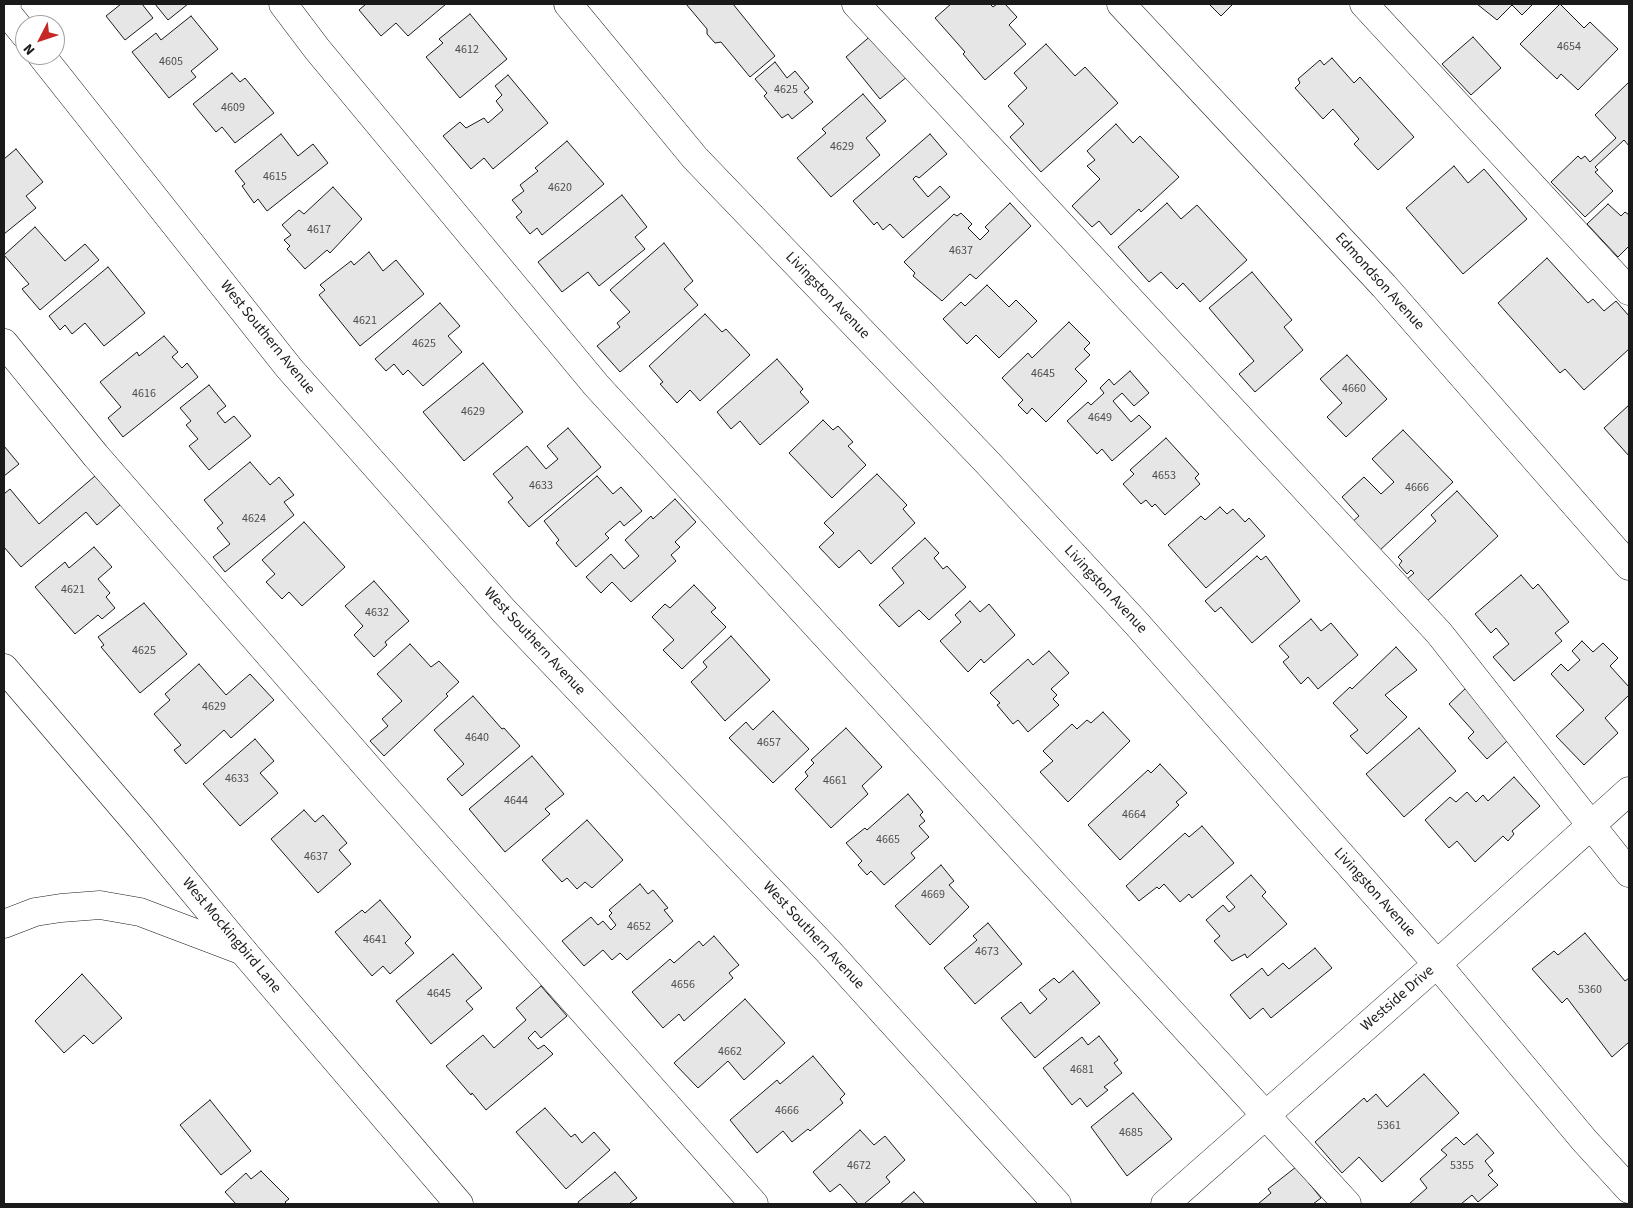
<!DOCTYPE html>
<style>
body{margin:0}
#map{position:relative;width:1633px;height:1208px;overflow:hidden;background:#fff;font-family:"Source Sans 3",sans-serif}
canvas{display:block}
.frame{position:absolute;inset:0;border:5px solid #1a1a1a;pointer-events:none}
.north{position:absolute;left:15px;top:15px;width:50px;height:50px;box-sizing:border-box;background:#fff;border:1px solid #a3a3a3;border-radius:50%;rotate:229deg;font-size:14px;font-weight:700;line-height:20px;text-align:center;color:#1a1a1a}
.north::after{content:'';display:block;margin:auto;width:18px;height:22px;background:#c62828;clip-path:polygon(50% 0,100% 100%,50% 72%,0 100%)}
</style>
<div id="map">
<canvas width="1633" height="1208"></canvas>
<div class="frame"></div>
<div class="north">N</div>
</div>
<script>
const context = document.querySelector('canvas').getContext('2d');
context.lineJoin = 'round';
function paint(path, color) {
  context.fillStyle = color;
  context.fill(path, 'evenodd');
}
function poly(rows) {
  const path = new Path2D();
  for (const r of rows) {
    path.moveTo(r[0], r[1]);
    for (let i = 2; i < r.length; i += 2) path.lineTo(r[i], r[i + 1]);
  }
  return path;
}
function strokePath(path, color, width, dash) {
  context.strokeStyle = color;
  context.lineWidth = width;
  context.lineCap = dash ? 'butt' : 'round';
  context.setLineDash(dash || []);
  context.stroke(path);
}
function drawText(font, color, halo, rows, align = 'center') {
  context.font = font + ' "Source Sans 3",sans-serif';
  context.lineWidth = 4;
  context.setLineDash([]);
  context.textBaseline = 'middle';
  context.strokeStyle = halo;
  context.fillStyle = color;
  for (const [text, x, y, turn = 0] of rows) {
    context.save();
    context.translate(x, y);
    context.rotate((+turn || 0) * Math.PI / 180);
    context.textAlign = isNaN(turn) ? turn : align;
    if (halo) context.strokeText(text, 0, 0);
    context.fillText(text, 0, 0);
    context.restore();
  }
}
const building = poly([
 [121,4,142,4,153,18,125,40,106,16,121,4],
 [155,4,188,4,168,20,155,4],
 [366,4,446,4,408,36,396,23,381,36,359,10,366,4],
 [686,4,733,4,775,56,750,77,721,42,715,43,707,34,707,29,686,4],
 [951,4,990,4,993,7,997,4,1005,4,1017,17,1009,25,1026,44,985,80,963,54,965,52,935,18,951,4],
 [1209,4,1233,4,1221,16,1209,4],
 [1477,4,1533,4,1522,15,1512,5,1497,20,1477,4],
 [1560,4,1584,28,1590,22,1618,49,1578,90,1561,74,1557,79,1520,44,1560,4],
 [470,14,507,59,460,98,426,57,443,43,439,39,470,14],
 [191,16,218,49,191,71,196,77,169,98,132,52,156,33,161,40,191,16],
 [873,34,908,76,880,99,846,57,873,34],
 [1473,37,1501,68,1471,95,1442,64,1473,37],
 [1046,44,1075,76,1085,67,1118,103,1041,172,1010,137,1024,124,1008,106,1027,88,1014,73,1046,44],
 [1332,58,1354,83,1360,77,1414,137,1378,170,1354,144,1359,139,1333,109,1323,119,1295,88,1300,83,1298,79,1320,60,1324,65,1332,58],
 [775,62,787,78,795,71,809,88,804,92,813,102,792,119,788,114,782,118,764,96,767,93,755,79,775,62],
 [232,73,240,82,245,78,274,113,235,143,222,127,216,132,193,104,232,73],
 [508,75,548,123,493,169,484,158,471,169,443,136,460,122,466,128,484,118,488,123,503,110,496,101,502,95,495,86,508,75],
 [1629,82,1629,146,1624,140,1595,167,1598,170,1595,172,1613,191,1585,217,1551,182,1578,156,1581,159,1585,156,1590,162,1616,138,1595,115,1629,82],
 [863,94,886,121,866,138,880,155,831,197,797,158,826,133,822,129,863,94],
 [1116,124,1133,143,1140,136,1179,177,1141,212,1139,209,1111,235,1099,221,1092,227,1072,206,1100,179,1087,166,1095,160,1087,151,1116,124],
 [281,134,298,156,313,144,328,163,267,211,258,199,254,203,242,186,245,184,235,171,281,134],
 [930,134,947,154,919,178,916,176,913,179,928,197,940,186,950,197,903,238,890,224,883,230,877,222,874,225,853,201,930,134],
 [567,141,604,184,542,235,537,228,530,234,516,217,522,212,512,200,524,191,520,185,538,171,535,168,567,141],
 [16,149,43,182,26,196,36,208,4,234,4,159,16,149],
 [1454,166,1468,183,1484,169,1527,219,1463,274,1406,208,1454,166],
 [333,187,362,219,330,253,327,250,305,269,287,249,290,246,284,240,291,235,282,225,299,210,304,214,333,187],
 [622,195,647,227,635,237,645,249,599,286,588,272,562,292,538,262,622,195],
 [1010,203,1031,226,976,279,970,274,942,301,913,276,915,273,904,262,954,214,957,216,961,213,972,224,968,228,980,240,989,231,985,227,1010,203],
 [1167,203,1181,219,1197,205,1247,260,1200,302,1183,283,1177,289,1161,272,1149,282,1118,247,1167,203],
 [1608,204,1621,216,1625,212,1629,215,1629,246,1618,257,1587,224,1608,204],
 [35,227,65,261,85,244,99,260,40,310,22,289,29,284,4,255,35,227],
 [664,243,693,281,684,289,698,305,620,372,597,346,620,327,617,323,630,312,610,290,664,243],
 [369,252,383,271,396,260,424,294,360,346,319,295,325,290,320,285,351,261,354,265,369,252],
 [1547,258,1588,303,1593,299,1604,311,1616,301,1629,316,1629,349,1584,390,1565,369,1560,373,1498,303,1547,258],
 [108,267,145,313,104,346,85,323,72,334,65,325,60,330,49,316,108,267],
 [1252,272,1292,320,1284,327,1303,350,1255,392,1239,374,1254,361,1209,308,1252,272],
 [987,285,1009,307,1016,300,1037,321,999,358,976,335,967,344,943,319,961,302,965,306,987,285],
 [440,303,460,326,448,336,462,352,423,386,408,370,403,375,394,364,386,371,375,359,440,303],
 [705,314,722,332,726,329,750,355,700,401,690,390,677,403,660,384,663,382,649,366,705,314],
 [1069,322,1090,343,1084,349,1090,355,1075,369,1087,381,1046,422,1032,408,1027,414,1018,405,1023,400,1002,378,1028,353,1032,358,1069,322],
 [164,336,178,352,172,357,182,368,187,363,198,377,123,437,108,418,121,407,100,382,137,352,139,356,164,336],
 [1347,355,1387,399,1346,437,1327,417,1342,403,1320,379,1347,355],
 [777,359,803,389,800,392,809,402,760,445,740,421,731,429,717,412,777,359],
 [483,363,523,412,464,461,423,412,483,363],
 [1130,371,1149,393,1134,406,1122,393,1113,401,1131,422,1139,415,1151,427,1112,461,1102,449,1097,454,1067,421,1088,402,1091,405,1104,393,1100,388,1109,379,1114,385,1130,371],
 [209,385,226,406,217,413,225,423,234,416,251,436,209,470,189,446,198,439,186,425,191,421,180,408,209,385],
 [1629,405,1629,456,1604,428,1629,405],
 [823,420,833,430,838,426,853,442,848,446,866,465,832,498,789,453,823,420],
 [568,428,601,467,529,527,508,502,513,498,493,474,527,446,546,469,558,459,547,446,568,428],
 [1403,430,1453,482,1378,552,1351,523,1359,516,1342,497,1364,477,1381,494,1394,482,1372,459,1403,430],
 [1166,438,1199,474,1195,478,1200,484,1165,515,1155,504,1152,507,1146,500,1141,504,1123,484,1134,474,1130,470,1166,438],
 [4,446,19,464,4,476,4,446],
 [250,462,270,485,279,477,294,495,284,502,294,515,225,572,213,557,230,544,217,528,223,523,204,500,250,462],
 [877,474,907,505,903,509,915,523,871,564,859,550,839,568,819,547,834,533,824,523,877,474],
 [95,476,120,505,97,525,86,512,21,567,4,547,4,494,10,489,39,524,95,476],
 [597,476,613,494,621,487,642,511,624,526,620,521,605,534,609,538,576,567,556,543,559,540,544,521,597,476],
 [1457,491,1498,536,1426,602,1406,580,1414,573,1411,570,1407,574,1399,565,1402,561,1398,557,1436,521,1431,515,1457,491],
 [675,499,696,522,675,542,680,547,671,555,676,561,631,602,612,582,601,593,586,577,611,554,624,569,639,556,625,540,651,516,653,519,675,499],
 [1220,507,1227,514,1233,509,1245,522,1249,518,1265,536,1206,588,1168,545,1201,516,1205,520,1220,507],
 [304,522,345,567,302,606,289,592,282,599,266,582,275,574,262,560,304,522],
 [925,538,939,553,934,558,943,569,947,566,966,587,929,620,919,610,899,627,879,605,904,583,892,568,925,538],
 [94,547,112,567,98,579,110,593,106,597,115,608,102,619,98,615,75,634,35,587,65,562,69,568,94,547],
 [1257,556,1261,560,1266,556,1300,601,1252,643,1221,607,1215,612,1205,601,1257,556],
 [1521,575,1533,589,1538,584,1569,622,1555,633,1562,641,1514,681,1493,657,1509,644,1496,628,1491,633,1475,614,1521,575],
 [374,581,409,621,385,642,387,645,374,657,354,635,363,626,345,606,374,581],
 [694,585,716,608,711,612,726,627,682,669,663,650,674,640,652,617,665,604,670,608,694,585],
 [970,601,980,612,989,604,1015,635,984,663,981,659,968,672,940,641,961,622,955,615,970,601],
 [144,603,187,654,140,693,101,647,104,645,98,637,144,603],
 [1311,619,1321,631,1331,623,1358,655,1318,689,1308,677,1301,684,1283,662,1289,657,1279,646,1311,619],
 [731,636,770,680,725,721,691,682,707,667,703,662,731,636],
 [1582,641,1593,652,1603,643,1618,658,1610,666,1629,687,1629,695,1605,718,1618,733,1584,765,1556,736,1584,710,1551,674,1561,664,1568,671,1580,660,1572,651,1582,641],
 [410,644,431,667,439,661,459,682,446,694,448,696,384,756,370,741,388,726,382,719,402,701,377,674,410,644],
 [1396,647,1417,670,1385,695,1407,717,1367,754,1350,736,1358,730,1333,703,1350,687,1352,689,1396,647],
 [1049,651,1069,673,1051,689,1057,695,1053,699,1059,705,1028,732,1018,720,1013,724,997,705,1000,703,990,693,1028,659,1033,665,1049,651],
 [199,664,226,695,250,674,274,700,231,738,224,730,186,764,174,750,181,745,154,714,170,700,165,694,199,664],
 [1466,688,1515,734,1487,759,1468,738,1474,732,1449,704,1466,688],
 [473,696,502,729,504,728,520,746,462,796,447,779,464,764,434,730,473,696],
 [773,711,809,749,773,783,729,738,746,722,753,730,773,711],
 [1103,712,1130,741,1068,802,1040,772,1053,761,1043,751,1072,724,1077,729,1087,720,1091,723,1103,712],
 [846,728,882,767,862,786,868,794,831,828,795,789,808,776,805,772,814,763,811,760,846,728],
 [1419,728,1456,771,1404,817,1366,774,1419,728],
 [255,739,274,761,260,773,278,793,240,826,203,784,255,739],
 [532,756,564,794,545,809,550,814,505,852,469,809,532,756],
 [1160,764,1187,793,1176,802,1179,805,1120,860,1088,825,1148,770,1151,773,1160,764],
 [1514,777,1540,806,1512,831,1514,834,1508,841,1503,836,1475,862,1457,841,1449,848,1425,820,1450,797,1456,802,1467,792,1476,802,1483,795,1488,801,1514,777],
 [908,794,923,812,920,815,925,821,919,826,929,837,911,853,915,858,884,885,871,871,867,875,858,865,862,861,846,843,865,828,867,830,908,794],
 [304,810,315,822,323,815,347,843,339,850,351,864,318,893,271,839,304,810],
 [587,820,623,860,592,888,585,882,577,889,567,878,562,882,542,860,587,820],
 [1202,826,1234,863,1192,898,1189,894,1180,902,1164,884,1159,889,1157,887,1139,901,1126,886,1185,833,1189,837,1202,826],
 [941,865,954,881,949,885,969,907,930,945,895,906,941,865],
 [1251,875,1266,892,1262,896,1287,924,1247,958,1245,954,1232,961,1214,941,1220,936,1206,920,1223,905,1229,912,1235,907,1226,897,1251,875],
 [640,884,648,894,653,890,668,908,664,910,673,921,627,960,620,953,612,960,603,950,584,966,562,941,591,917,598,925,603,921,611,930,616,925,609,916,612,913,609,910,640,884],
 [380,900,411,937,405,943,414,953,390,974,383,966,372,976,335,932,362,910,365,913,380,900],
 [988,923,1022,964,975,1004,944,968,977,940,973,936,988,923],
 [1585,933,1625,981,1629,978,1629,1042,1612,1057,1567,998,1562,1003,1532,969,1554,951,1558,955,1585,933],
 [714,936,739,965,729,973,733,978,684,1021,679,1014,663,1028,632,992,670,959,674,963,699,941,703,946,714,936],
 [1315,948,1332,968,1271,1018,1263,1008,1250,1019,1230,995,1262,968,1268,976,1283,963,1289,969,1315,948],
 [453,954,482,988,466,1001,473,1009,431,1044,396,1001,453,954],
 [1073,971,1100,1003,1035,1058,1001,1018,1021,1002,1030,1014,1047,999,1039,990,1054,978,1059,983,1073,971],
 [82,974,122,1018,93,1044,84,1035,64,1053,35,1021,82,974],
 [541,986,567,1016,541,1038,535,1031,528,1038,538,1049,544,1045,553,1054,486,1110,472,1093,471,1095,446,1066,483,1035,494,1048,526,1020,516,1008,541,986],
 [745,999,785,1043,744,1080,728,1061,698,1088,674,1063,745,999],
 [1099,1036,1118,1060,1114,1063,1122,1073,1104,1087,1108,1090,1087,1107,1080,1098,1072,1105,1043,1068,1082,1037,1088,1045,1099,1036],
 [813,1056,845,1094,840,1099,843,1103,810,1131,808,1129,792,1142,783,1131,757,1153,730,1120,777,1080,780,1084,813,1056],
 [1424,1074,1459,1113,1382,1182,1359,1157,1342,1173,1315,1142,1364,1098,1367,1102,1376,1094,1387,1107,1424,1074],
 [1133,1093,1172,1139,1127,1176,1091,1127,1133,1093],
 [210,1100,251,1151,221,1175,180,1125,210,1100],
 [545,1108,571,1137,575,1134,582,1143,594,1132,610,1150,566,1189,516,1132,545,1108],
 [860,1130,874,1145,885,1136,905,1160,886,1177,890,1182,864,1204,858,1204,840,1184,830,1192,813,1172,860,1130],
 [1477,1134,1494,1153,1485,1161,1493,1171,1488,1175,1498,1185,1478,1202,1472,1195,1461,1204,1409,1204,1427,1188,1420,1179,1447,1155,1441,1150,1456,1137,1464,1145,1477,1134],
 [1296,1167,1321,1198,1313,1204,1258,1204,1271,1193,1268,1189,1296,1167],
 [261,1171,289,1199,285,1202,287,1204,236,1204,225,1192,246,1173,251,1179,261,1171],
 [615,1172,637,1198,630,1203,631,1204,579,1204,578,1202,615,1172],
 [914,1192,925,1204,900,1204,914,1192]
]);
paint(building, '#e6e6e6');
strokePath(building, '#1a1a1a', 1);
const minor = poly([
 [283,4,317,49,596,385,1347,1204],
 [568,4,695,158,986,461,1137,624,1437,964,1584,1140,1629,1189],
 [856,4,1439,633,1629,873],
 [1121,4,1384,286,1629,566],
 [1364,4,1629,291],
 [4,9,25,35],
 [41,55,289,368,504,611,827,950,1057,1204],
 [4,343,96,456,384,786,754,1204],
 [4,924,35,912,61,908,100,905,140,912,243,951],
 [1165,1204,1437,964,1629,791]
]);
const major = poly([
 [4,6,7,4],
 [4,668,140,827,243,951,459,1204]
]);
strokePath(minor, '#1a1a1a', 29);
strokePath(major, '#1a1a1a', 29);
strokePath(minor, '#fff', 28);
strokePath(major, '#fff', 28);
drawText('12px', '#4d4d4d', null, [
 ["4654",1569,47],
 ["4612",467,50],
 ["4605",171,62],
 ["4625",786,90],
 ["4609",233,108],
 ["4629",842,147],
 ["4615",275,177],
 ["4620",560,188],
 ["4617",319,230],
 ["4637",961,251],
 ["4621",365,321],
 ["4625",424,344],
 ["4645",1043,374],
 ["4660",1354,389],
 ["4616",144,394],
 ["4629",473,412],
 ["4649",1100,418],
 ["4653",1164,476],
 ["4633",541,486],
 ["4666",1417,488],
 ["4624",254,519],
 ["4621",73,590],
 ["4632",377,613],
 ["4625",144,651],
 ["4629",214,707],
 ["4640",477,738],
 ["4657",769,743],
 ["4633",237,779],
 ["4661",835,781],
 ["4644",516,801],
 ["4664",1134,815],
 ["4665",888,840],
 ["4637",316,857],
 ["4669",933,895],
 ["4652",639,927],
 ["4641",375,940],
 ["4673",987,952],
 ["4656",683,985],
 ["5360",1590,990],
 ["4645",439,994],
 ["4662",730,1052],
 ["4681",1082,1070],
 ["4666",787,1111],
 ["5361",1389,1126],
 ["4685",1131,1133],
 ["4672",859,1166],
 ["5355",1462,1166]
]);
drawText('15px', '#1a1a1a', '#fff', [
 ["Edmondson Avenue",1379,282,48],
 ["Livingston Avenue",827,296,46],
 ["West Southern Avenue",267,338,51],
 ["Livingston Avenue",1105,590,47],
 ["West Southern Avenue",534,642,47],
 ["Livingston Avenue",1374,893,48],
 ["West Mockingbird Lane",231,936,50],
 ["West Southern Avenue",813,936,47],
 ["Westside Drive",1398,999,-41]
]);
</script>
